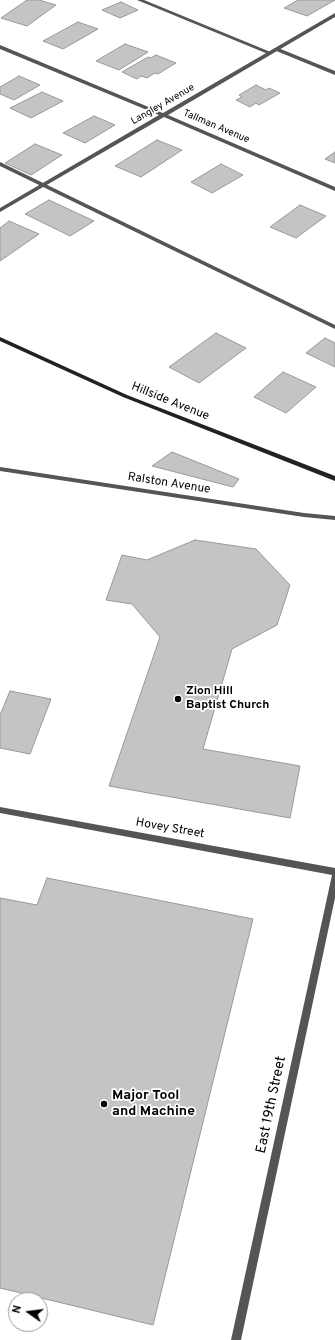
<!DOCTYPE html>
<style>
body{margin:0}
#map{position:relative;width:335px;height:1340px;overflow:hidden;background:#fff;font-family:Overpass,sans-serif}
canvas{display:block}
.north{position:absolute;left:8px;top:1292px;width:40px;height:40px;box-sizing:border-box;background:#fff;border:1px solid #999;border-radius:50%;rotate:284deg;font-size:11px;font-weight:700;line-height:16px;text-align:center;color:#000}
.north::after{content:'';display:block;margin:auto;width:14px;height:18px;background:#000;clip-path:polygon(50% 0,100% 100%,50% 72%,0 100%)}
</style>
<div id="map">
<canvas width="335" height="1340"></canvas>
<div class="north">N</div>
</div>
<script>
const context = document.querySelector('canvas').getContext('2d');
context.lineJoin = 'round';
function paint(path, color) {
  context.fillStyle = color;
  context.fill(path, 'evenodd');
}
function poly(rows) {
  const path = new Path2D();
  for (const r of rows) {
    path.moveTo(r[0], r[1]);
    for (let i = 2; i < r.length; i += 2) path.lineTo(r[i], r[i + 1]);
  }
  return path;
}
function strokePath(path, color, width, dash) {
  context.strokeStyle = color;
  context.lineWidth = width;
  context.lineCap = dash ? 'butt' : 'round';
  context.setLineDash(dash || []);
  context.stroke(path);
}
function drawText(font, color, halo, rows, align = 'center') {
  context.font = font + ' Overpass,sans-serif';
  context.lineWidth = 3.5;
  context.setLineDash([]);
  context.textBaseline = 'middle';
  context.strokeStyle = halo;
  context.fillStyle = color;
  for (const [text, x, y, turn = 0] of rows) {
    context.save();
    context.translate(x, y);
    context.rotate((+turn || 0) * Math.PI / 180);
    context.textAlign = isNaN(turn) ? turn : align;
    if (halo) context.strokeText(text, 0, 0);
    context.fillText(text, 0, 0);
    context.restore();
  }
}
const building = poly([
 [27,0,39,0,56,5,27,26,1,18,27,0],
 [298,0,335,0,307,16,284,8,298,0],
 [121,2,138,10,120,18,102,10,121,2],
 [78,22,98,29,63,49,43,41,78,22],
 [125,44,148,52,119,70,96,61,125,44],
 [156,55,176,63,158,74,155,73,147,78,141,76,137,79,122,72,148,57,151,58,156,55],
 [19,76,40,85,14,100,0,94,0,87,19,76],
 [256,85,266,90,269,88,280,93,259,105,256,103,250,107,236,100,242,97,239,95,256,85],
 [42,92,63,101,31,118,10,108,42,92],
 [94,116,115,125,85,143,63,133,94,116],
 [157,140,182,150,141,177,115,166,157,140],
 [35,144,62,155,31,175,5,163,35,144],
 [335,152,335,163,325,159,335,152],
 [221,164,243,175,212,193,191,182,221,164],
 [49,200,94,221,70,236,25,214,49,200],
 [300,205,326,216,296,238,270,227,300,205],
 [9,221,39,234,0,261,0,228,9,221],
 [216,333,246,348,199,383,169,367,216,333],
 [325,338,335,343,335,367,306,353,325,338],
 [283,372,316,387,286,413,254,397,283,372],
 [172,452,239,479,233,487,152,466,172,452],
 [195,540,256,549,290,585,277,625,232,649,203,749,300,766,290,818,109,786,160,637,132,604,106,600,122,555,147,560,195,540],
 [10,691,51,699,30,754,0,748,0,715,10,691],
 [47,878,253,919,153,1325,0,1288,0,898,37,905,47,878]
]);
paint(building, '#c4c4c4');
strokePath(building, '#999', 1);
paint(poly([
 [137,0,144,0,273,53,268,54,137,0],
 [274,48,278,48,335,71,335,75,274,50,274,48],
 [0,162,335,325,335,329,0,166,0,162]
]), '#555');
paint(poly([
 [335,13,335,17,168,115,335,187,335,191,164,117,0,212,0,208,159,115,0,49,0,45,163,113,335,13],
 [0,467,304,513,335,516,335,520,304,517,0,471,0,467],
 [0,807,335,868,335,898,241,1340,231,1340,332,875,0,813,0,807]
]), '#555');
paint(poly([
 [0,337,127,395,335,476,335,481,123,397,0,341,0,337]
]), '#222');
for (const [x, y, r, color] of [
 [178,699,4,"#000"],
 [104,1104,4,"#000"]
]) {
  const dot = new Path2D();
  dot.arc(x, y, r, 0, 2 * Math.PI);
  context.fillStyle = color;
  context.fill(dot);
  strokePath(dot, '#fff', 1.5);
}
drawText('10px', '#000', '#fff', [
 ["Langley Avenue",163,105,-30],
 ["Tallman Avenue",216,127,23]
]);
drawText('12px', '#000', '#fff', [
 ["Hillside Avenue",170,402,22],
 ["Ralston Avenue",169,484,9],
 ["Hovey Street",170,829,10]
]);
drawText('bold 12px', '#000', '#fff', [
 ["Zion Hill",186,692],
 ["Baptist Church",186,706]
], 'left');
drawText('bold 14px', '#000', '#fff', [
 ["Major Tool",112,1096],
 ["and Machine",112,1112]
], 'left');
drawText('14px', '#000', '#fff', [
 ["East 19th Street",272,1105,-78]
]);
</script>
